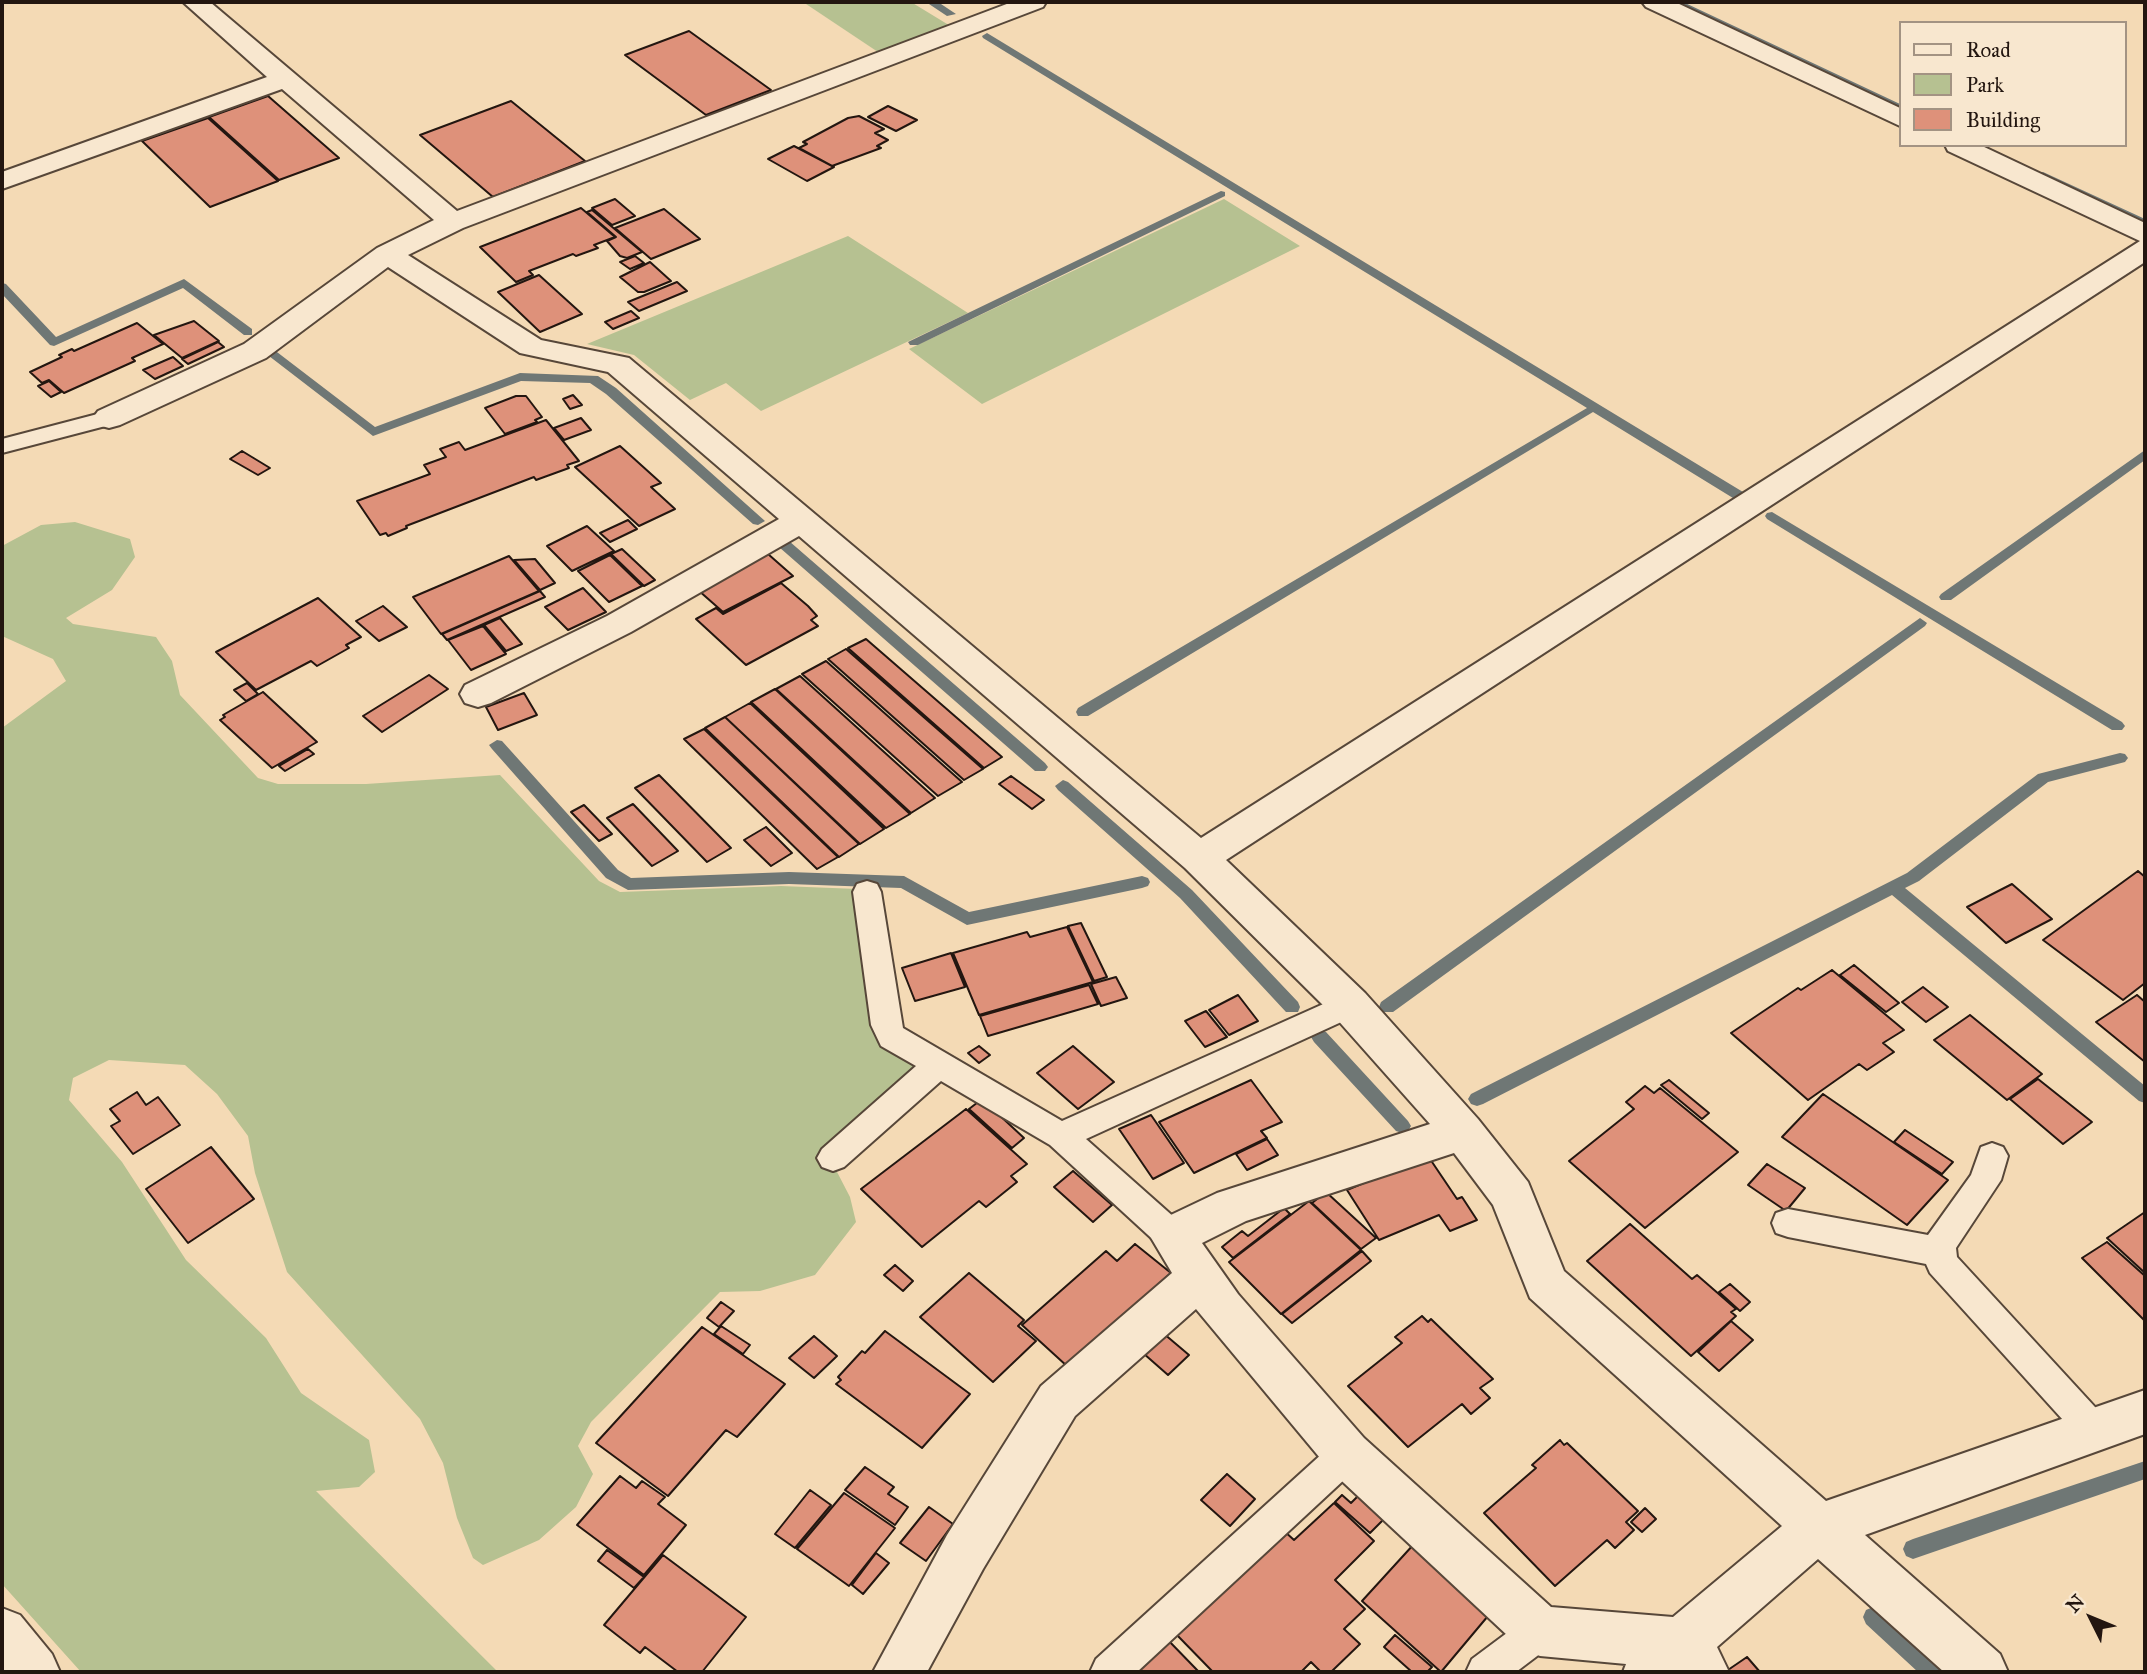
<!DOCTYPE html>
<style>
body{margin:0}
#map{position:relative;width:2147px;height:1674px;overflow:hidden;background:#f4dab5;font-family:"IM FELL Great Primer",serif}
canvas{display:block}
.frame{position:absolute;inset:0;border:4px solid #231610;pointer-events:none}
.legend{position:absolute;left:1899px;top:21px;width:228px;height:126px;box-sizing:border-box;background:#f8e7cf;border:2px solid #a39383;margin:0;padding:9px 12px;list-style:none;font-size:21px;color:#231610}
.legend li{display:flex;align-items:center;gap:14px;height:35px}
.legend b{width:35px;border:2px solid #a39383}
.north{position:absolute;left:2056px;top:1583px;width:70px;height:70px;-webkit-text-stroke:5px #f8e7cf;paint-order:stroke;rotate:313deg;font-size:19px;font-weight:700;line-height:28px;text-align:center;color:#231610}
.north::after{content:'';display:block;margin:auto;width:24px;height:32px;background:#231610;clip-path:polygon(50% 0,100% 100%,50% 72%,0 100%)}
</style>
<div id="map">
<canvas width="2147" height="1674"></canvas>
<div class="frame"></div>
<ul class="legend">
<li><b style="height:9px;background:#f8e7cf"></b>Road</li>
<li><b style="height:19px;background:#b6c191"></b>Park</li>
<li><b style="height:19px;background:#de917a"></b>Building</li>
</ul>
<div class="north">N</div>
</div>
<script>
const context = document.querySelector('canvas').getContext('2d');
context.lineJoin = 'round';
function paint(path, color) {
  context.fillStyle = color;
  context.fill(path, 'evenodd');
}
function poly(rows) {
  const path = new Path2D();
  for (const r of rows) {
    path.moveTo(r[0], r[1]);
    for (let i = 2; i < r.length; i += 2) path.lineTo(r[i], r[i + 1]);
  }
  return path;
}
function strokePath(path, color, width, dash) {
  context.strokeStyle = color;
  context.lineWidth = width;
  context.lineCap = dash ? 'butt' : 'round';
  context.setLineDash(dash || []);
  context.stroke(path);
}
paint(poly([
 [803,2,911,2,952,27,881,54],
 [1224,199,1300,246,982,404,909,349],
 [848,236,968,313,761,411,726,383,690,400,634,355,587,344],
 [75,522,130,539,135,557,112,590,66,618,73,624,156,637,172,661,180,695,258,778,278,784,366,784,500,775,599,881,620,892,781,886,858,889,878,1030,926,1067,836,1170,850,1197,856,1222,815,1275,760,1291,720,1292,591,1422,578,1446,593,1474,576,1507,539,1540,483,1565,473,1558,457,1518,443,1463,420,1419,287,1272,255,1173,248,1136,217,1094,185,1065,109,1060,73,1078,69,1100,122,1162,186,1260,266,1338,301,1393,369,1440,375,1472,359,1487,316,1491,498,1672,81,1672,2,1584,2,728,66,681,53,659,2,636,2,546,41,525]
]), '#b6c191');
paint(poly([
 [926,2,938,2,956,14,947,16,926,2],
 [1670,2,1683,2,1900,104,1900,111,1670,2],
 [987,33,1743,492,1745,495,1743,498,1733,498,1593,412,1088,716,1078,716,1076,712,1078,708,1587,408,983,38,982,36,987,33],
 [2043,172,2145,219,2145,226,2039,177,2039,173,2043,172],
 [1221,191,1225,192,1225,196,918,345,910,345,908,342,1221,191],
 [184,279,252,329,252,335,244,335,183,288,54,346,50,345,2,294,2,283,6,284,56,337,184,279],
 [273,349,375,427,520,373,598,376,616,388,765,521,758,525,753,524,606,394,590,383,521,381,373,436,269,356,267,353,273,349],
 [2145,450,2145,460,1951,600,1941,600,1939,597,1941,594,2145,450],
 [1772,512,2122,722,2125,726,2122,730,2112,730,1767,519,1765,516,1767,513,1772,512],
 [784,539,789,541,1045,763,1048,767,1045,771,1035,771,779,547,777,544,784,539],
 [1920,618,1927,623,1925,626,1393,1012,1381,1012,1379,1007,1381,1002,1920,618],
 [497,740,502,741,618,870,631,878,789,872,904,876,969,912,1142,876,1148,878,1150,882,1148,886,1142,888,967,925,901,888,789,884,628,890,606,878,492,749,489,745,497,740],
 [2120,753,2125,754,2128,758,2125,762,2048,782,1919,881,1905,888,2145,1086,2145,1103,2139,1101,1892,895,1483,1104,1477,1106,1471,1104,1468,1099,1471,1094,1907,873,2038,774,2120,753],
 [1063,780,1068,782,1192,890,1298,1002,1300,1007,1298,1012,1286,1012,1180,898,1058,790,1055,786,1063,780],
 [1320,1030,1326,1032,1408,1121,1411,1126,1408,1131,1402,1133,1396,1131,1314,1042,1311,1037,1314,1032,1320,1030],
 [2145,1461,2145,1479,1913,1559,1906,1556,1903,1549,1906,1542,1913,1539,2145,1461],
 [1873,1607,1880,1610,1942,1664,1945,1672,1918,1672,1866,1624,1863,1617,1866,1610,1873,1607]
]), '#6f7775');
const building = poly([
 [689,31,771,90,706,115,625,55,689,31],
 [268,96,339,158,279,180,209,117,268,96],
 [511,101,585,161,493,197,420,135,511,101],
 [888,106,917,120,896,131,868,117,888,106],
 [859,116,884,129,875,133,888,140,877,146,881,148,832,166,799,148,807,144,803,142,848,118,859,116],
 [208,118,278,181,210,207,142,141,208,118],
 [794,146,834,167,807,181,768,159,794,146],
 [615,199,635,216,612,225,592,208,615,199],
 [581,208,615,237,594,245,598,248,576,256,573,254,529,271,533,275,516,282,480,247,581,208],
 [664,209,700,239,651,259,615,228,664,209],
 [592,210,642,252,627,258,620,256,607,241,616,237,587,212,592,210],
 [635,256,644,263,630,269,620,262,635,256],
 [650,262,671,281,644,292,638,292,620,277,650,262],
 [539,275,582,314,540,332,498,292,539,275],
 [677,282,687,291,639,311,628,302,677,282],
 [631,311,639,318,613,329,605,322,631,311],
 [194,321,219,341,182,358,154,335,194,321],
 [137,323,163,344,132,358,135,361,64,393,49,380,42,383,30,372,62,357,59,355,72,349,74,351,137,323],
 [218,342,224,347,188,364,182,359,218,342],
 [173,357,183,366,155,379,143,370,173,357],
 [49,381,61,392,51,397,38,386,49,381],
 [573,395,582,405,570,409,563,399,573,395],
 [516,396,526,396,542,417,535,420,537,422,505,434,485,408,516,396],
 [581,418,591,430,564,440,554,428,581,418],
 [546,420,579,461,567,465,569,468,536,480,534,477,406,526,407,528,388,536,386,533,380,535,357,501,430,474,424,465,446,457,440,449,459,442,465,450,546,420],
 [620,446,661,483,651,487,675,509,639,526,575,467,620,446],
 [242,451,270,468,258,475,230,459,242,451],
 [628,520,637,529,610,542,600,533,628,520],
 [587,526,614,551,572,571,547,546,587,526],
 [622,549,655,580,644,586,611,554,622,549],
 [768,554,793,576,723,612,698,590,768,554],
 [610,555,642,586,609,602,578,571,610,555],
 [509,556,539,591,441,634,413,597,509,556],
 [535,559,555,583,540,590,514,560,535,559],
 [781,583,808,606,817,616,811,620,818,626,746,665,696,619,716,608,723,614,781,583],
 [583,588,606,612,568,630,545,607,583,588],
 [540,591,545,597,447,640,442,634,540,591],
 [318,598,361,637,346,645,349,648,317,666,311,661,256,690,216,652,318,598],
 [383,606,407,627,379,641,356,621,383,606],
 [500,618,522,644,506,651,484,625,500,618],
 [483,626,506,654,471,670,448,640,483,626],
 [866,639,1002,757,984,768,848,648,866,639],
 [846,649,983,769,964,780,828,659,846,649],
 [826,661,962,782,938,796,802,674,826,661],
 [429,675,448,689,382,732,363,716,429,675],
 [800,676,935,798,911,813,776,689,800,676],
 [247,683,258,694,246,701,234,690,247,683],
 [775,689,910,814,886,828,751,702,775,689],
 [263,692,317,742,272,768,220,720,225,717,223,715,263,692],
 [524,693,537,715,498,730,486,707,524,693],
 [750,703,884,829,860,844,725,717,750,703],
 [725,717,859,844,839,857,705,728,725,717],
 [704,729,838,857,817,869,684,739,704,729],
 [308,749,314,754,285,771,279,766,308,749],
 [659,775,731,848,707,862,635,788,659,775],
 [1011,776,1044,800,1032,809,999,784,1011,776],
 [633,804,678,851,652,866,607,818,633,804],
 [584,805,612,834,599,841,571,812,584,805],
 [766,827,792,853,771,866,744,840,766,827],
 [2138,871,2145,877,2145,983,2123,1000,2043,940,2138,871],
 [2012,884,2052,919,2006,943,1967,907,2012,884],
 [1081,923,1107,977,1094,981,1068,926,1081,923],
 [1067,927,1093,982,979,1015,953,953,1027,932,1030,937,1067,927],
 [951,953,965,987,915,1001,902,968,951,953],
 [1854,965,1899,1003,1886,1012,1840,975,1854,965],
 [1832,970,1904,1030,1883,1043,1894,1052,1867,1070,1859,1064,1808,1100,1731,1033,1798,988,1801,990,1832,970],
 [1116,977,1127,998,1101,1006,1091,984,1116,977],
 [1089,985,1098,1004,988,1036,980,1016,1089,985],
 [1923,987,1948,1007,1926,1022,1902,1002,1923,987],
 [1238,995,1258,1021,1229,1035,1209,1010,1238,995],
 [2137,995,2145,1002,2145,1062,2096,1022,2137,995],
 [1206,1011,1227,1037,1205,1047,1185,1021,1206,1011],
 [1970,1015,2042,1074,2007,1100,1934,1040,1970,1015],
 [979,1046,990,1055,979,1063,968,1053,979,1046],
 [1073,1046,1114,1082,1078,1109,1037,1073,1073,1046],
 [2038,1079,2092,1122,2063,1144,2010,1099,2038,1079],
 [1251,1080,1282,1122,1261,1131,1267,1138,1194,1173,1159,1122,1251,1080],
 [1669,1080,1709,1113,1702,1119,1661,1085,1669,1080],
 [1645,1086,1654,1093,1660,1088,1738,1152,1645,1228,1569,1161,1634,1109,1626,1102,1645,1086],
 [137,1092,146,1105,158,1097,180,1125,133,1154,111,1126,120,1121,110,1109,137,1092],
 [1823,1094,1948,1180,1907,1225,1782,1137,1823,1094],
 [982,1099,1024,1138,1012,1148,969,1109,982,1099],
 [966,1109,1027,1164,1011,1176,1017,1182,986,1207,979,1201,922,1247,861,1189,966,1109],
 [1151,1115,1184,1163,1153,1179,1119,1129,1151,1115],
 [1905,1130,1953,1162,1942,1174,1894,1142,1905,1130],
 [1267,1139,1278,1155,1247,1170,1236,1154,1267,1139],
 [211,1147,254,1199,188,1243,146,1189,211,1147],
 [1428,1156,1457,1199,1462,1197,1477,1220,1450,1231,1439,1215,1379,1240,1347,1190,1428,1156],
 [1767,1164,1805,1188,1786,1211,1748,1185,1767,1164],
 [1073,1171,1112,1205,1093,1222,1054,1187,1073,1171],
 [1326,1192,1376,1238,1361,1249,1312,1203,1326,1192],
 [1309,1201,1361,1250,1281,1314,1229,1262,1309,1201],
 [1284,1208,1290,1214,1233,1258,1222,1247,1242,1231,1248,1236,1284,1208],
 [2145,1212,2145,1273,2107,1238,2145,1212],
 [1630,1224,1692,1279,1697,1275,1736,1309,1731,1312,1736,1316,1691,1356,1587,1261,1630,1224],
 [2107,1242,2145,1276,2145,1321,2082,1258,2107,1242],
 [1135,1244,1171,1273,1068,1367,1022,1325,1106,1251,1117,1261,1135,1244],
 [1362,1251,1371,1261,1292,1323,1282,1314,1362,1251],
 [895,1265,913,1281,903,1291,884,1275,895,1265],
 [969,1273,1024,1320,1018,1326,1036,1341,993,1382,920,1317,969,1273],
 [1730,1284,1750,1302,1740,1311,1719,1292,1730,1284],
 [721,1302,734,1311,719,1327,707,1318,721,1302],
 [1422,1316,1428,1322,1431,1319,1493,1379,1480,1388,1490,1398,1471,1414,1462,1404,1408,1447,1348,1386,1402,1343,1395,1337,1422,1316],
 [1731,1321,1753,1340,1719,1371,1698,1352,1731,1321],
 [721,1326,750,1345,743,1354,714,1334,721,1326],
 [702,1327,785,1384,737,1437,726,1430,668,1496,596,1443,702,1327],
 [885,1331,970,1394,922,1448,836,1384,841,1380,838,1377,862,1351,865,1353,885,1331],
 [1163,1333,1189,1355,1168,1375,1143,1353,1163,1333],
 [814,1336,837,1356,814,1378,789,1358,814,1336],
 [1560,1440,1564,1445,1567,1443,1638,1511,1626,1522,1634,1530,1615,1548,1607,1540,1555,1586,1484,1513,1536,1468,1532,1465,1560,1440],
 [865,1467,894,1487,888,1494,908,1507,895,1525,845,1490,865,1467],
 [1227,1474,1255,1499,1230,1526,1201,1500,1227,1474],
 [620,1476,636,1488,642,1481,665,1497,658,1504,686,1525,644,1575,577,1525,620,1476],
 [810,1490,831,1505,795,1548,775,1534,810,1490],
 [844,1493,895,1528,849,1586,797,1549,844,1493],
 [1342,1495,1351,1503,1359,1495,1384,1519,1370,1533,1335,1502,1342,1495],
 [1334,1503,1374,1541,1335,1580,1365,1609,1344,1629,1360,1644,1331,1672,1321,1672,1311,1662,1301,1672,1213,1672,1175,1633,1283,1530,1294,1540,1334,1503],
 [929,1507,953,1524,926,1561,900,1543,929,1507],
 [1645,1508,1656,1519,1642,1532,1631,1522,1645,1508],
 [1414,1544,1493,1610,1441,1672,1362,1601,1414,1544],
 [607,1550,644,1577,634,1588,598,1561,607,1550],
 [876,1553,889,1563,863,1594,852,1585,876,1553],
 [663,1555,746,1617,702,1672,678,1672,645,1647,640,1653,604,1625,663,1555],
 [1395,1635,1432,1667,1427,1672,1412,1672,1384,1647,1395,1635],
 [1166,1638,1199,1672,1130,1672,1166,1638],
 [1747,1657,1760,1672,1725,1672,1747,1657]
]);
paint(building, '#de917a');
strokePath(building, '#231610', 2);
const service = poly([
 [109,411,117,413,121,418,117,423,2,453,2,439,109,411],
 [867,881,877,884,881,892,903,1028,1062,1121,1339,997,1350,993,1361,997,1365,1005,1361,1013,1086,1139,1184,1226,1188,1236,1184,1246,1172,1250,1160,1246,1050,1145,941,1081,844,1167,833,1171,822,1167,817,1158,822,1149,916,1066,881,1046,871,1025,853,892,857,884,867,881],
 [1992,1143,2003,1147,2008,1156,2001,1180,1956,1248,1957,1257,2106,1419,2111,1430,2106,1441,2094,1446,2082,1441,1930,1273,1926,1264,1788,1237,1776,1233,1772,1223,1776,1213,1788,1209,1928,1235,1971,1175,1981,1147,1992,1143],
 [1347,1438,1359,1442,1365,1454,1359,1466,1137,1672,1090,1672,1096,1659,1335,1442,1347,1438],
 [1540,1613,1553,1618,1559,1631,1553,1644,1516,1672,1466,1672,1472,1659,1527,1618,1540,1613]
]);
const minor = poly([
 [183,2,210,2,457,211,1012,2,1046,2,1043,7,463,228,408,255,541,340,629,358,1201,838,2140,241,1948,151,1945,145,1980,145,2145,223,2145,262,1226,860,1365,993,1478,1119,1528,1182,1564,1271,1826,1501,2145,1390,2145,1434,1865,1535,2000,1654,2008,1672,1944,1672,1818,1559,1717,1647,1729,1672,1623,1672,1626,1664,1540,1656,1522,1649,1330,1470,1196,1309,1075,1416,983,1569,927,1672,873,1672,947,1535,1041,1386,1172,1273,1150,1236,1156,1222,1217,1193,1430,1124,1335,1017,1185,868,799,536,631,632,491,703,478,707,465,703,460,694,465,685,607,616,779,519,608,372,520,353,388,267,266,358,120,425,109,428,98,425,93,418,98,411,244,344,377,248,434,220,282,89,2,189,2,172,267,77,183,2],
 [1454,1153,1493,1205,1530,1298,1782,1526,1673,1617,1551,1607,1364,1438,1238,1294,1202,1243,1246,1221,1454,1153],
 [1642,2,1675,2,1900,108,1900,126,1646,7,1642,2]
]);
const tertiary = poly([
 [2,1608,20,1615,52,1654,60,1672,2,1672,2,1608]
]);
strokePath(service, '#574739', 4);
strokePath(minor, '#574739', 4);
strokePath(tertiary, '#574739', 4);
paint(service, '#f8e7cf');
paint(minor, '#f8e7cf');
paint(tertiary, '#f8e7cf');
</script>
